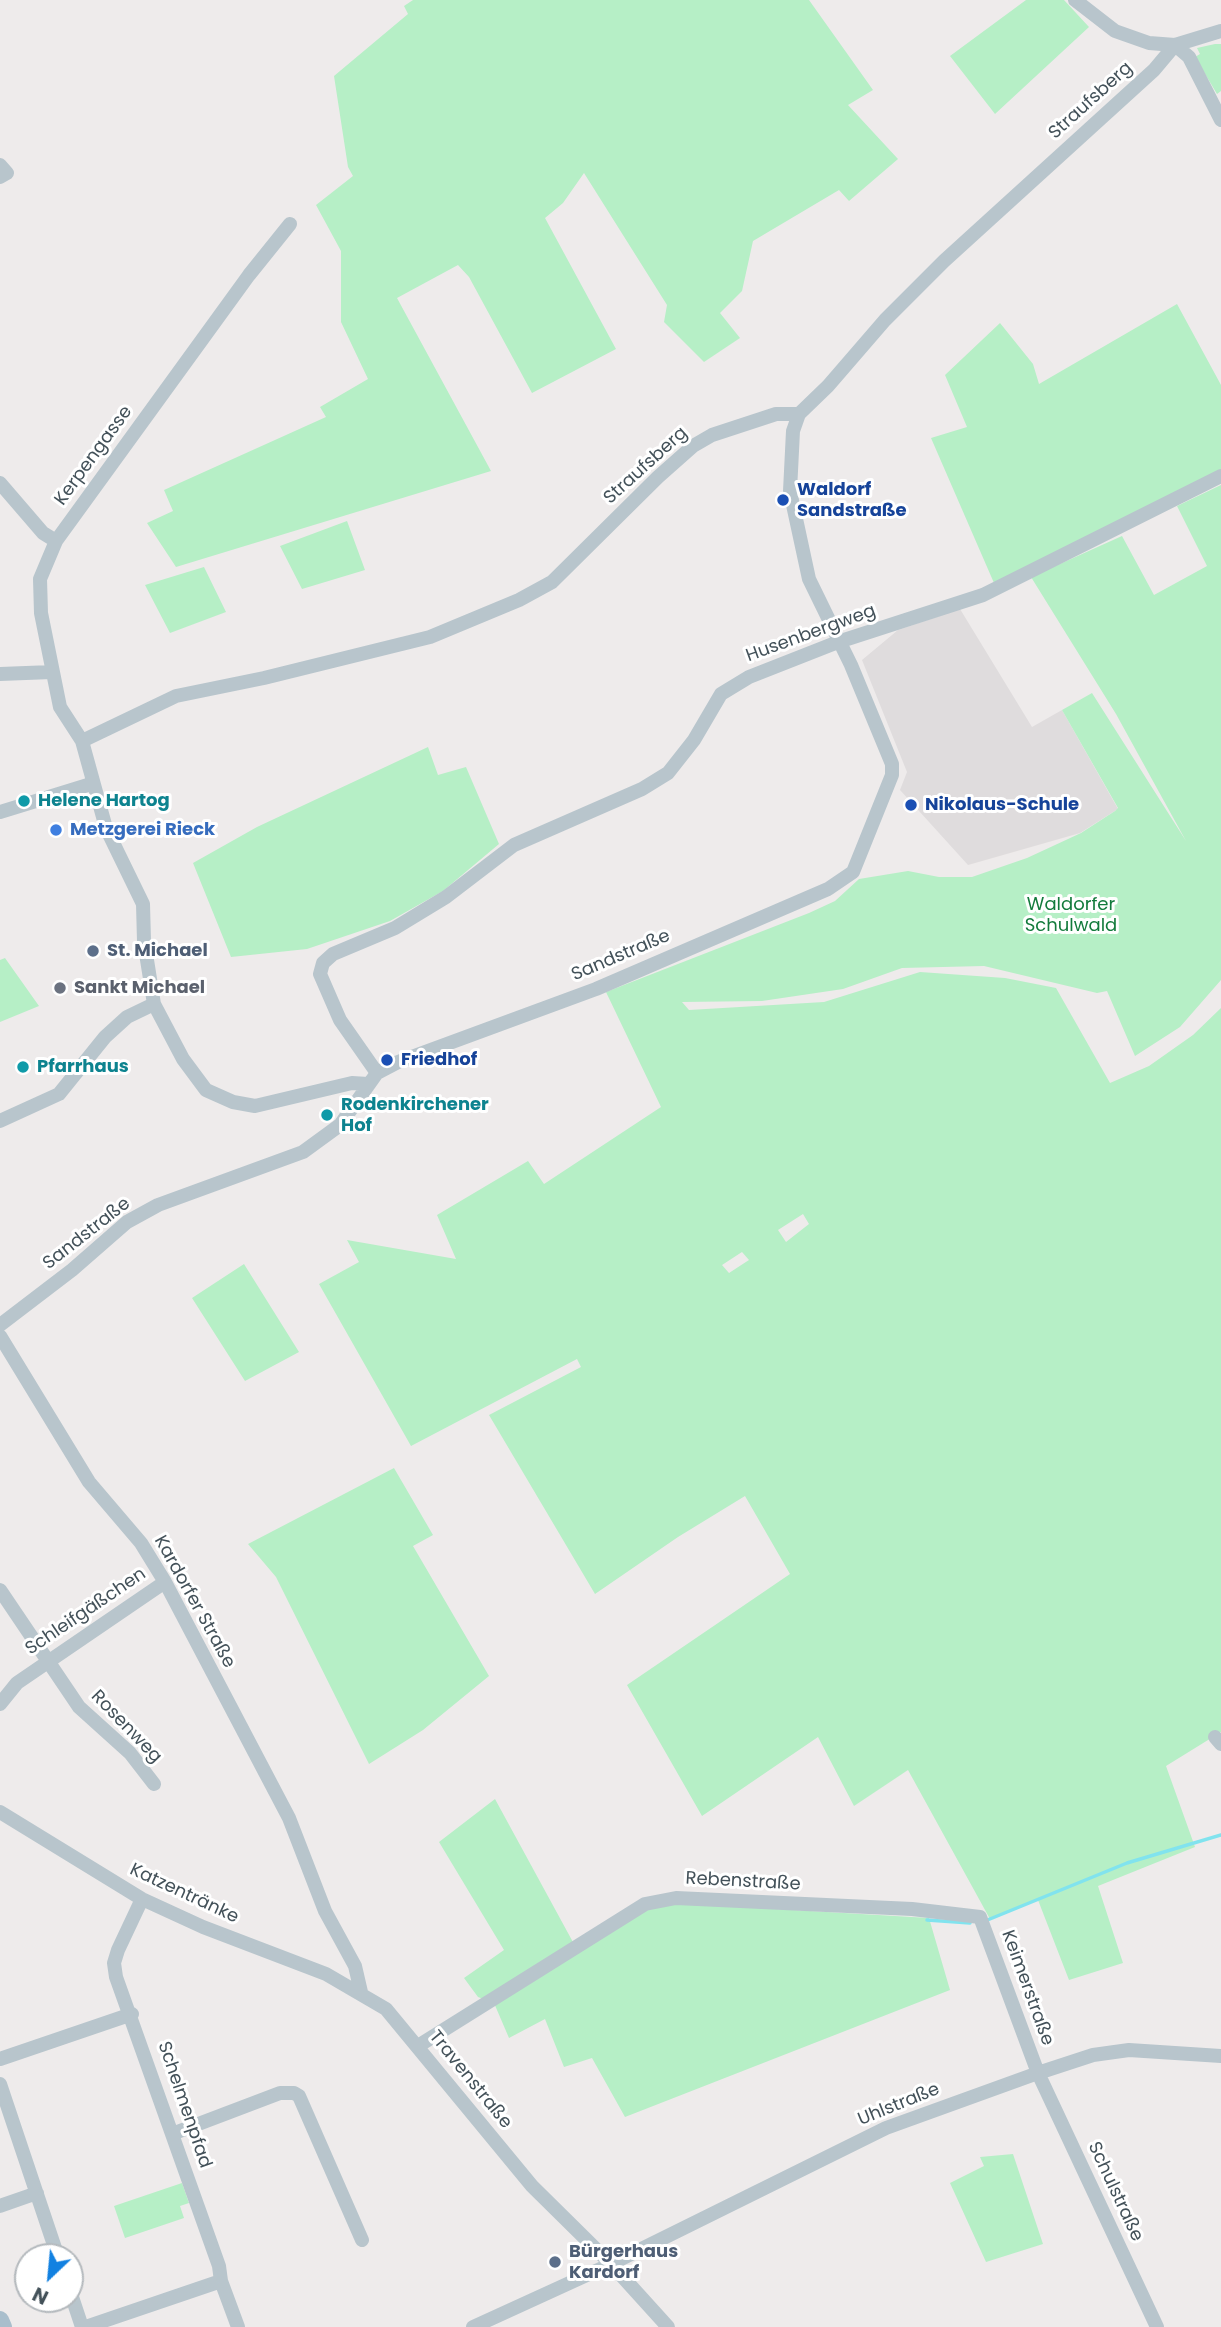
<!DOCTYPE html>
<meta charset="utf-8">
<style>
body{margin:0}
#map{position:relative;width:1221px;height:2327px;overflow:hidden;background:#eeebeb;font-family:Poppins,sans-serif}
canvas{display:block}
.north{position:absolute;left:14px;top:2243px;width:70px;height:70px;box-sizing:border-box;background:#fff;border:2px solid #b4b9bd;border-radius:50%;rotate:206deg;font-size:19px;font-weight:700;line-height:28px;text-align:center;color:#435159}
.north::after{content:'';display:block;margin:auto;width:24px;height:32px;background:#1281e1;clip-path:polygon(50% 0,100% 100%,50% 72%,0 100%)}
</style>
<div id="map">
<canvas width="1221" height="2327"></canvas>
<div class="north">N</div>
</div>
<script>
const context = document.querySelector('canvas').getContext('2d');
context.lineJoin = 'round';
function paint(path, color) {
  context.fillStyle = color;
  context.fill(path, 'evenodd');
}
function poly(rows) {
  const path = new Path2D();
  for (const r of rows) {
    path.moveTo(r[0], r[1]);
    for (let i = 2; i < r.length; i += 2) path.lineTo(r[i], r[i + 1]);
  }
  return path;
}
function strokePath(path, color, width, dash) {
  context.strokeStyle = color;
  context.lineWidth = width;
  context.lineCap = dash ? 'butt' : 'round';
  context.setLineDash(dash || []);
  context.stroke(path);
}
function drawText(font, color, halo, rows, align = 'center') {
  context.font = font + ' Poppins,sans-serif';
  context.lineWidth = 6;
  context.setLineDash([]);
  context.textBaseline = 'middle';
  context.strokeStyle = halo;
  context.fillStyle = color;
  for (const [text, x, y, turn = 0] of rows) {
    context.save();
    context.translate(x, y);
    context.rotate((+turn || 0) * Math.PI / 180);
    context.textAlign = isNaN(turn) ? turn : align;
    if (halo) context.strokeText(text, 0, 0);
    context.fillText(text, 0, 0);
    context.restore();
  }
}
paint(poly([
 [960,609,1032,727,1062,710,1118,809,1080,833,968,865,900,790,907,772,862,660,898,630]
]), '#dfdcdd');
paint(poly([
 [413,0,809,0,873,90,848,105,898,159,849,201,839,190,753,241,742,291,720,313,740,338,704,362,664,322,667,305,584,173,563,203,545,218,616,349,532,393,469,277,458,265,397,298,491,471,176,567,147,523,173,511,164,490,326,417,320,407,368,379,341,322,341,251,316,205,353,176,348,167,334,76,408,14,404,6],
 [1026,0,1064,0,1089,27,995,114,950,56],
 [1215,44,1221,44,1221,91,1217,94,1195,57,1200,54,1197,48],
 [1177,304,1221,385,1221,470,994,583,931,438,967,427,945,375,1000,323,1033,364,1039,384],
 [1221,485,1221,980,1180,1027,1135,1056,1107,991,1097,993,984,966,902,968,843,989,762,1001,682,1002,689,1010,824,1002,920,972,1005,978,1056,988,1110,1083,1149,1066,1193,1035,1221,1008,1221,1732,1166,1766,1195,1847,1098,1886,1123,1963,1069,1980,1038,1900,990,1919,908,1770,854,1806,818,1737,702,1816,627,1685,790,1574,745,1496,678,1537,595,1594,489,1415,581,1367,577,1359,411,1446,319,1284,359,1262,347,1240,456,1259,437,1215,528,1161,544,1184,661,1107,606,992,809,913,835,901,859,879,908,871,939,877,972,877,1027,858,1081,833,1115,811,1118,808,1062,710,1092,693,1186,841,1116,714,1031,577,1122,536,1154,595,1207,566,1177,506],
 [803,1214,809,1224,786,1242,778,1230],
 [742,1252,749,1260,729,1273,722,1265],
 [347,521,365,570,302,589,280,546],
 [204,567,226,612,170,633,145,585],
 [428,747,438,775,466,767,499,844,443,891,390,921,307,949,231,957,193,863,257,827],
 [5,958,39,1006,0,1022,0,960],
 [244,1264,299,1352,245,1381,192,1298],
 [394,1468,433,1535,413,1546,489,1676,423,1730,369,1764,276,1577,248,1544],
 [495,1799,574,1944,647,1909,674,1903,929,1918,950,1990,625,2117,592,2058,564,2067,545,2019,509,2038,494,2003,478,1997,464,1978,504,1950,439,1842],
 [1013,2154,1043,2244,986,2262,950,2183,984,2166,980,2157],
 [182,2183,189,2203,180,2206,184,2218,125,2238,114,2206]
]), '#b6efc6');
strokePath(poly([
 [927,1920,970,1923],
 [985,1921,1127,1863,1221,1835]
]), '#81e3ee', 3.5);
strokePath(poly([
 [1075,0,1115,31,1149,43,1175,45,1221,31],
 [1175,45,1189,57,1221,120],
 [0,165,7,173,0,177],
 [290,224,249,275,56,541,40,579,41,613,60,707,82,741,106,828,143,904,144,941,154,1004,183,1059,206,1090,233,1102,255,1106,352,1083,368,1084],
 [0,483,43,533,56,541],
 [0,674,52,672],
 [82,741,176,696,264,678,430,637,519,600,552,582,658,477,693,446,712,435,776,414,799,414,828,386,885,320,944,261,1154,70,1175,45],
 [0,812,91,784],
 [377,1073,340,1020,320,974,323,963,333,954,395,928,446,897,514,845,642,789,668,773,694,740,721,694,749,677,838,642,983,595,1221,476],
 [0,1121,59,1094,105,1037,127,1017,154,1004],
 [0,1325,72,1270,127,1222,158,1205,303,1152,340,1125,377,1073,398,1062,596,989,828,889,853,872,892,775,892,764,851,665,809,579,790,491,793,431,799,414],
 [0,1336,89,1482,141,1543,165,1582,289,1818,325,1911,355,1966,361,1992],
 [0,1590,79,1707,130,1753,154,1784],
 [0,1704,17,1683,165,1582],
 [1215,1737,1221,1744],
 [0,1812,142,1899,203,1927,326,1974,386,2009,532,2186,611,2264,668,2327],
 [142,1899,118,1950,114,1963,116,1977,219,2266,221,2281,238,2327],
 [418,2046,645,1904,676,1898,912,1909,980,1917,1038,2073,1157,2327],
 [0,2059,132,2014],
 [0,2084,58,2257],
 [172,2134,280,2093,294,2093,299,2096,362,2240],
 [0,2206,37,2193],
 [70,2291,82,2327],
 [86,2327,221,2281],
 [473,2327,611,2264,886,2128,1038,2073,1093,2055,1129,2050,1221,2056]
]), '#b8c5cc', 14);
strokePath(poly([
 [0,2320,3,2327]
]), '#a9becc', 18);
for (const [x, y, r, color] of [
 [783,500,7,"#1a4fb4"],
 [24,801,7,"#0f9aa8"],
 [911,805,7,"#1a4fb4"],
 [56,830,7,"#3f7fe0"],
 [93,951,7,"#5c6f8a"],
 [60,988,7,"#6b7280"],
 [387,1060,7,"#1a4fb4"],
 [23,1067,7,"#0f9aa8"],
 [327,1115,7,"#0f9aa8"],
 [555,2262,7,"#5c6f8a"]
]) {
  const dot = new Path2D();
  dot.arc(x, y, r, 0, 2 * Math.PI);
  context.fillStyle = color;
  context.fill(dot);
  strokePath(dot, '#fff', 2.5);
}
drawText('18px', '#435159', '#fff', [
 ["Straufsberg",1091,101,-42],
 ["Kerpengasse",94,456,-54],
 ["Straufsberg",646,466,-42],
 ["Husenbergweg",811,634,-20],
 ["Sandstraße",621,956,-23],
 ["Sandstraße",87,1234,-38],
 ["Kardorfer Straße",194,1602,61],
 ["Schleifgäßchen",86,1612,-34],
 ["Rosenweg",126,1727,46],
 ["Rebenstraße",743,1882,3],
 ["Katzentränke",184,1894,25],
 ["Keimerstraße",1027,1988,70],
 ["Travenstraße",470,2080,51],
 ["Schelmenpfad",184,2105,71],
 ["Uhlstraße",899,2105,-22],
 ["Schulstraße",1115,2192,65]
]);
drawText('bold 18px', '#164399', '#fff', [
 ["Waldorf",797,490],
 ["Sandstraße",797,511],
 ["Nikolaus-Schule",925,805],
 ["Friedhof",401,1060]
], 'left');
drawText('bold 18px', '#0d838f', '#fff', [
 ["Helene Hartog",38,801],
 ["Pfarrhaus",37,1067],
 ["Rodenkirchener",341,1105],
 ["Hof",341,1126]
], 'left');
drawText('bold 18px', '#366cbe', '#fff', [
 ["Metzgerei Rieck",70,830]
], 'left');
drawText('18px', '#137b3c', '#fff', [
 ["Waldorfer",1071,905],
 ["Schulwald",1071,926]
]);
drawText('bold 18px', '#4e5e75', '#fff', [
 ["St. Michael",107,951],
 ["Bürgerhaus",569,2252],
 ["Kardorf",569,2273]
], 'left');
drawText('bold 18px', '#5b616d', '#fff', [
 ["Sankt Michael",74,988]
], 'left');
</script>
